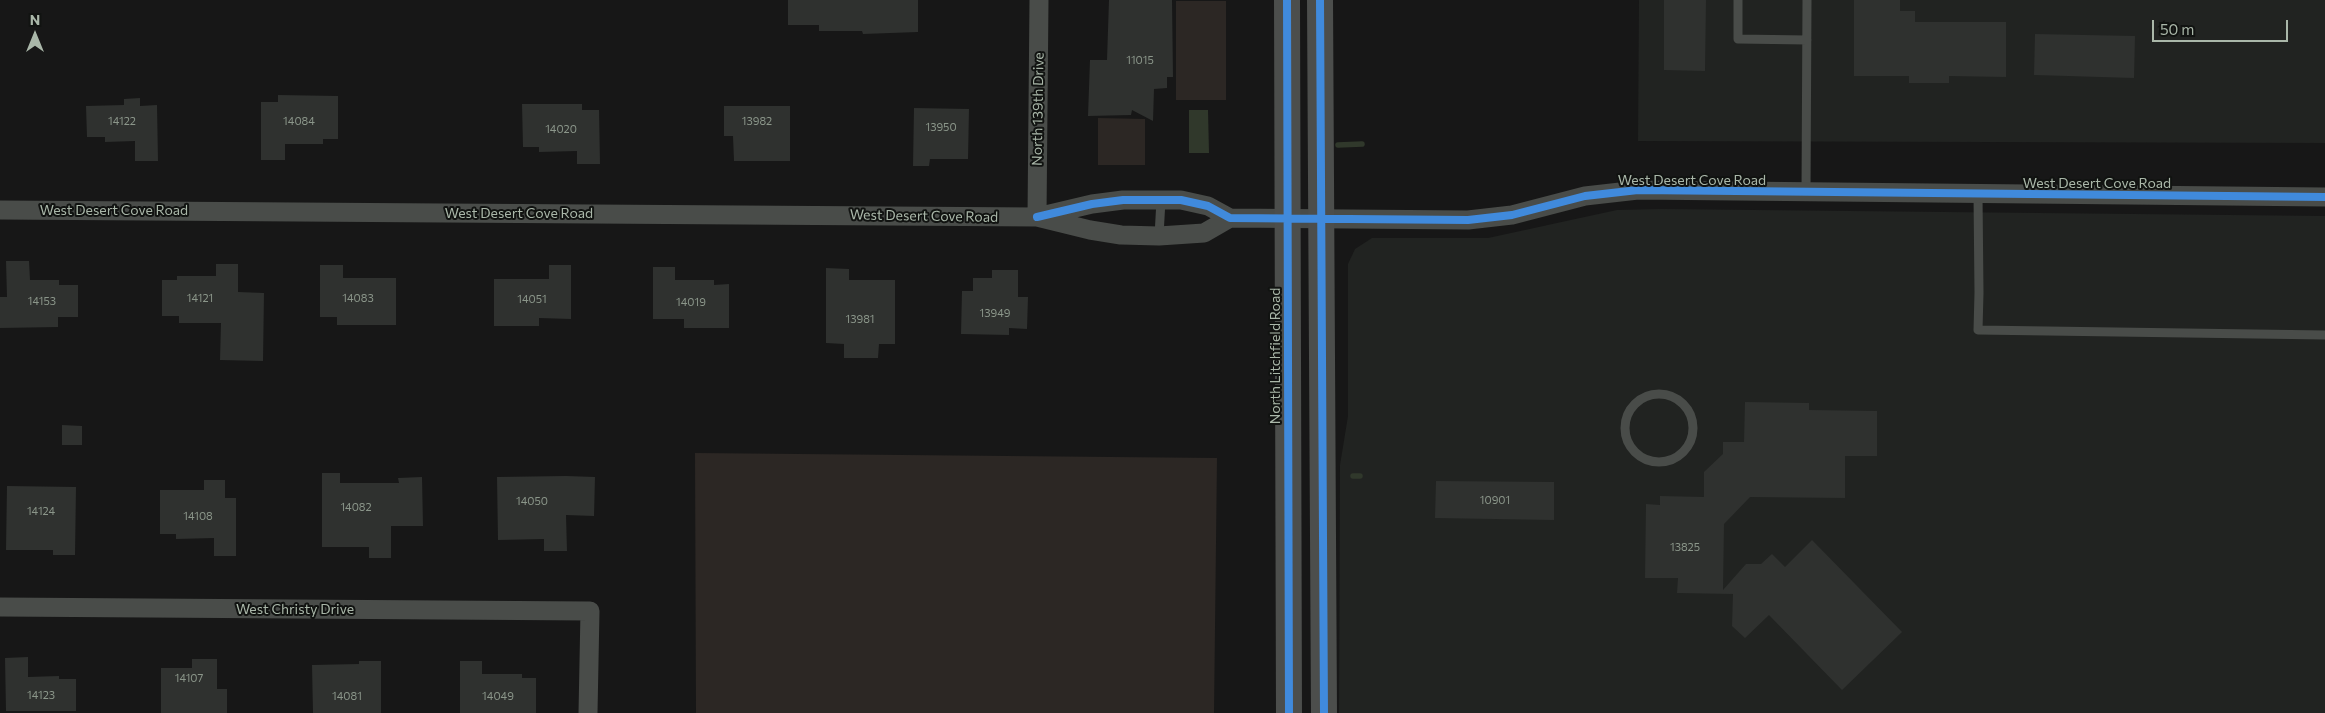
<!DOCTYPE html>
<style>
body{margin:0}
#map{position:relative;width:2325px;height:713px;overflow:hidden;background:#171717;font-family:Commissioner,sans-serif}
canvas{display:block}
.north{position:absolute;left:10px;top:10px;width:50px;height:50px;-webkit-text-stroke:4px #111311;paint-order:stroke;rotate:0deg;font-size:14px;font-weight:700;line-height:20px;text-align:center;color:#aab7a9}
.north::after{content:'';display:block;margin:auto;width:18px;height:22px;background:#aab7a9;clip-path:polygon(50% 0,100% 100%,50% 72%,0 100%)}
.scale{position:absolute;left:2152px;top:20px;width:136px;height:22px;box-sizing:border-box;border:2px solid #aab7a9;border-top:0;padding-left:6px;font-size:15px;line-height:18px;white-space:nowrap;color:#aab7a9;-webkit-text-stroke:4px #111311;paint-order:stroke}
</style>
<div id="map">
<canvas width="2325" height="713"></canvas>
<div class="north">N</div>
<div class="scale">50 m</div>
</div>
<script>
const context = document.querySelector('canvas').getContext('2d');
context.lineJoin = 'round';
function paint(path, color) {
  context.fillStyle = color;
  context.fill(path, 'evenodd');
}
function poly(rows) {
  const path = new Path2D();
  for (const r of rows) {
    if (r.length === 3) {
      path.moveTo(r[0] + r[2], r[1]);
      path.arc(r[0], r[1], r[2], 0, 2 * Math.PI);
      continue;
    }
    path.moveTo(r[0], r[1]);
    for (let i = 2; i < r.length; i += 2) path.lineTo(r[i], r[i + 1]);
  }
  return path;
}
function strokePath(path, color, width, dash) {
  context.strokeStyle = color;
  context.lineWidth = width;
  context.lineCap = dash ? 'butt' : 'round';
  context.setLineDash(dash || []);
  context.stroke(path);
}
function drawText(font, color, halo, rows, align = 'center') {
  context.font = font + ' Commissioner,sans-serif';
  context.lineWidth = 4;
  context.setLineDash([]);
  context.textBaseline = 'middle';
  context.strokeStyle = halo;
  context.fillStyle = color;
  for (const [text, x, y, turn = 0] of rows) {
    context.save();
    context.translate(x, y);
    context.rotate((+turn || 0) * Math.PI / 180);
    context.textAlign = isNaN(turn) ? turn : align;
    if (halo) context.strokeText(text, 0, 0);
    context.fillText(text, 0, 0);
    context.restore();
  }
}
paint(poly([
 [1639,0,2325,0,2325,143,1638,141],
 [1661,209,2325,216,2325,713,1339,713,1340,465,1348,416,1348,264,1355,249,1372,238,1488,238,1617,210]
]), '#212321');
paint(poly([
 [1176,1,1226,1,1226,100,1176,100],
 [1098,118,1145,119,1145,165,1098,165],
 [695,453,1217,458,1214,713,696,713]
]), '#2c2724');
paint(poly([
 [1189,110,1208,110,1209,153,1189,153]
]), '#30382b');
strokePath(poly([
 [1338,145,1362,144],
 [1353,476,1360,476]
]), '#30382b', 5.5);
paint(poly([
 [788,0,918,0,918,32,863,34,862,31,819,31,819,25,788,25],
 [1109,0,1172,0,1173,77,1167,77,1167,88,1154,89,1153,121,1132,110,1131,115,1088,116,1090,60,1107,60],
 [1664,0,1706,0,1705,71,1664,70],
 [1854,0,1900,0,1900,11,1915,11,1915,22,2006,22,2006,77,1949,76,1949,83,1909,83,1909,76,1854,76],
 [2035,34,2135,36,2134,78,2034,75],
 [278,95,338,96,338,139,323,139,323,144,285,144,285,160,261,160,261,102,278,102],
 [140,98,140,106,157,105,158,161,135,161,135,141,105,142,105,137,87,137,86,106,124,105,124,99],
 [522,104,582,104,582,110,599,110,600,164,577,164,577,151,539,152,539,147,523,147],
 [724,106,790,106,790,161,734,161,733,136,724,136],
 [914,108,969,109,968,159,930,159,929,166,913,166],
 [6,261,29,261,30,280,59,280,59,285,78,285,78,317,58,317,58,327,0,328,0,297,7,297],
 [216,264,238,264,238,292,264,293,263,361,220,360,221,323,179,323,179,316,162,316,162,280,177,280,177,276,216,276],
 [320,265,343,265,343,278,396,278,396,325,337,325,337,317,320,317],
 [549,265,571,265,571,319,539,318,539,326,494,326,494,279,549,279],
 [653,267,675,267,675,280,714,280,714,285,729,284,729,328,684,328,684,319,653,319],
 [826,268,849,269,849,280,895,280,895,344,879,344,878,358,844,358,844,344,826,343],
 [992,270,1018,270,1018,297,1028,297,1027,329,1009,328,1009,335,961,334,962,291,973,291,973,278,992,278],
 [1745,402,1809,403,1809,410,1877,411,1877,456,1845,456,1845,498,1750,497,1724,524,1723,590,1746,564,1761,564,1772,554,1785,567,1812,540,1902,632,1842,690,1769,615,1745,638,1732,626,1733,594,1677,593,1678,578,1645,578,1646,504,1660,505,1660,496,1704,497,1704,472,1723,454,1723,442,1744,442],
 [62,425,82,426,82,445,62,445],
 [322,473,340,473,340,483,399,483,398,478,422,477,423,526,391,526,391,558,369,558,369,547,322,547],
 [566,476,595,477,594,516,566,515,567,551,544,551,544,539,498,540,497,477],
 [204,480,225,480,225,498,236,498,236,556,214,556,214,538,176,539,176,534,160,534,160,490,204,490],
 [1436,481,1554,482,1554,520,1435,518],
 [7,486,76,487,75,555,53,555,53,550,6,550],
 [28,657,28,677,59,676,59,679,76,679,76,711,6,711,5,658],
 [192,659,217,659,217,689,227,689,227,713,161,713,161,668,192,668],
 [359,661,381,661,381,713,313,713,312,665,359,664],
 [460,661,482,661,482,674,522,674,522,678,536,678,536,713,460,713]
]), '#2f312f');
strokePath(poly([
 [1738,0,1738,39,1807,40],
 [1806,192,1807,0],
 [1978,195,1979,293,1978,330,2325,335],
 [1159,236,1161,200],
 [1659,428,34]
]), '#494c49', 9);
strokePath(poly([
 [0,210,1037,217,1090,230,1121,235,1159,236,1204,233,1230,218],
 [1037,217,1092,204,1123,200,1181,200,1208,206,1230,218,1468,220,1512,215,1585,196,1638,190,2325,197],
 [1037,217,1039,0],
 [0,607,590,611,588,713]
]), '#494c49', 19);
strokePath(poly([
 [1287,0,1289,713],
 [1320,0,1324,713]
]), '#4c4e4c', 26);
strokePath(poly([
 [1287,0,1289,713],
 [1320,0,1324,713],
 [1037,217,1092,204,1123,200,1181,200,1208,206,1230,218,1468,220,1512,215,1585,196,1638,190,2325,197]
]), '#408adc', 8);
drawText('11px', '#8b968a', null, [
 ["11015",1140,60],
 ["14122",122,121],
 ["14084",299,121],
 ["13982",757,121],
 ["13950",941,127],
 ["14020",561,129],
 ["14121",200,298],
 ["14083",358,298],
 ["14051",532,299],
 ["14153",42,301],
 ["14019",691,302],
 ["13949",995,313],
 ["13981",860,319],
 ["10901",1495,500],
 ["14050",532,501],
 ["14082",356,507],
 ["14124",41,511],
 ["14108",198,516],
 ["13825",1685,547],
 ["14107",189,678],
 ["14123",41,695],
 ["14081",347,696],
 ["14049",498,696]
]);
drawText('14px', '#aab7a9', '#111311', [
 ["North 139th Drive",1038,109,-89],
 ["West Desert Cove Road",1692,180],
 ["West Desert Cove Road",2097,183],
 ["West Desert Cove Road",114,210],
 ["West Desert Cove Road",519,213],
 ["West Desert Cove Road",924,216,1],
 ["North Litchfield Road",1275,356,-90],
 ["West Christy Drive",295,609]
]);
</script>
